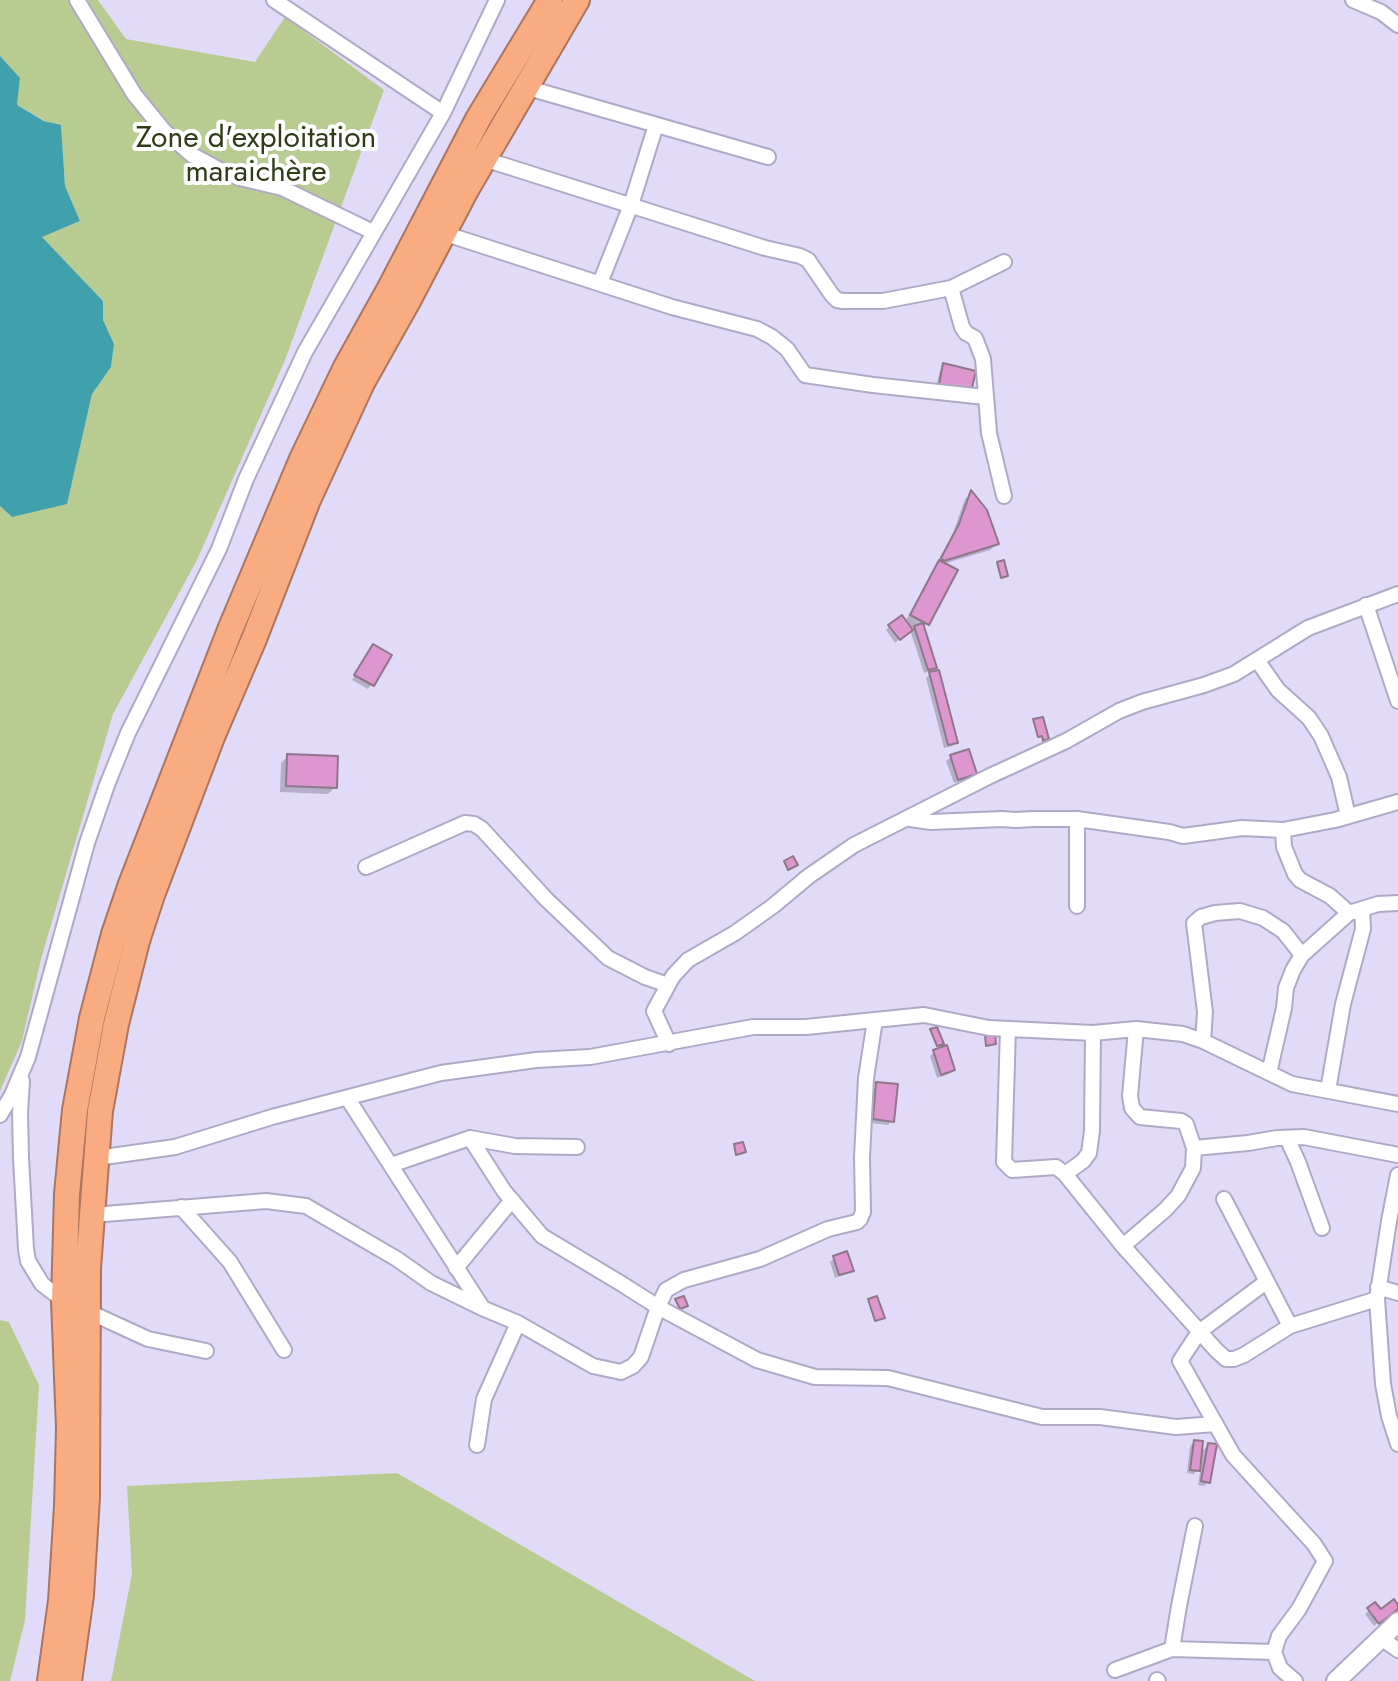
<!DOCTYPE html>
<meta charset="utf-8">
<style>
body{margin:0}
canvas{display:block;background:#e1dbf9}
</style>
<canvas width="1398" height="1681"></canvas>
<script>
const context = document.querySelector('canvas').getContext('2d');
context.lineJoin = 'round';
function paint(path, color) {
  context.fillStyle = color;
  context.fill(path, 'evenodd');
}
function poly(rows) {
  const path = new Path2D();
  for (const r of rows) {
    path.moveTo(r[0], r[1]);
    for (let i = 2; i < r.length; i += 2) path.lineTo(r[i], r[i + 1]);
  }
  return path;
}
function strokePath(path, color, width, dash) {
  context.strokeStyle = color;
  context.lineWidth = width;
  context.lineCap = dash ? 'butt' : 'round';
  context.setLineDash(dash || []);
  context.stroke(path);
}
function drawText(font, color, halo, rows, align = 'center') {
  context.font = font + ' Jost,sans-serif';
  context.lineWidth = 8;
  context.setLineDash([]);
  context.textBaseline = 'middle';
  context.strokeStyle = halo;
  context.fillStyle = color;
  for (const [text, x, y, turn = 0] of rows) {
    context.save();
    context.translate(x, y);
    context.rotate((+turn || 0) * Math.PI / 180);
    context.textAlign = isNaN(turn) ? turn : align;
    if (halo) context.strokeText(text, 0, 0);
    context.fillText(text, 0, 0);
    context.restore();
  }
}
paint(poly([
 [0,0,98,0,126,39,255,62,285,17,384,90,285,360,197,560,113,714,41,959,22,1041,0,1091,0,506,12,517,67,503,92,394,111,367,114,344,103,320,103,301,42,237,80,221,65,186,61,126,45,121,17,105,20,78,0,56],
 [0,1320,9,1322,39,1385,25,1620,10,1681,0,1681],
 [397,1473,755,1681,111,1681,132,1574,127,1486]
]), '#b8cc92');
paint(poly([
 [0,56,20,78,17,105,44,121,61,125,65,186,80,221,42,237,103,301,103,320,114,344,111,367,92,394,67,504,12,517,0,506]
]), '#40a0ab');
paint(poly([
 [944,365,973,372,936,388,940,370],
 [971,493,997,544,990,550,943,564,927,623,922,629,934,667,930,671,924,673,910,630,895,643,886,630,890,626,905,622,953,533,965,499],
 [373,646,390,656,368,689,352,680],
 [930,674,956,742,952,746,944,748,926,678],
 [288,756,335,787,328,794,280,792,281,763],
 [951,757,975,774,971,778,954,783,946,761],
 [934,1052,953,1070,949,1074,937,1078,930,1056],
 [877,1084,892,1121,888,1125,870,1123,873,1088],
 [834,1258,851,1270,847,1274,835,1278,830,1262],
 [1194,1442,1200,1453,1208,1445,1208,1482,1204,1486,1198,1485,1201,1466,1194,1474,1187,1473,1190,1446],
 [1369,1610,1380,1612,1393,1611,1374,1626,1365,1614]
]), '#0003');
const building = poly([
 [943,363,976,371,971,392,939,385,943,363],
 [971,490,987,510,999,544,944,561,941,558,959,524,971,490],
 [939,560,958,570,929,625,910,615,939,560],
 [1004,560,1008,576,1001,578,997,562,1004,560],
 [902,615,913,630,900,640,888,625,902,615],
 [923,623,937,668,928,670,914,626,923,623],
 [373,644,392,655,374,686,354,675,373,644],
 [939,670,958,743,948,745,929,672,939,670],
 [1043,717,1049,739,1043,741,1042,736,1038,737,1033,719,1043,717],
 [969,749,977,774,958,780,950,755,969,749],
 [287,754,338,756,337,788,286,786,287,754],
 [793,856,798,865,788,870,784,861,793,856],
 [937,1027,944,1044,937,1046,930,1029,937,1027],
 [995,1034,996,1044,986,1046,985,1036,995,1034],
 [947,1045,955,1070,941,1075,933,1050,947,1045],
 [876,1082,898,1084,894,1122,873,1119,876,1082],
 [743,1142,746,1152,736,1155,734,1144,743,1142],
 [847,1251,854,1271,839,1275,833,1256,847,1251],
 [684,1296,688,1306,680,1309,675,1299,684,1296],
 [877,1296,885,1318,875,1321,868,1299,877,1296],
 [1194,1440,1203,1441,1200,1471,1190,1470,1194,1440],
 [1208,1443,1217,1444,1210,1483,1201,1481,1208,1443],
 [1394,1599,1398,1605,1398,1609,1379,1624,1367,1608,1375,1602,1381,1609,1394,1599]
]);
paint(building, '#de96cf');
strokePath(building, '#8f7689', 2);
const street = poly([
 [77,0,134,94,164,131,192,155,218,169,240,178,282,188,373,232],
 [274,0,443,113],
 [1353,0,1381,12,1398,25],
 [525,87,768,157],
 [484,159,765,248,800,256,808,260,832,295,837,300,843,301,883,301,951,288,1004,262],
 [443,233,672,307,757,329,772,337,787,349,805,375,873,385,985,397],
 [600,283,631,205,656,125],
 [951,288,962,327,966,333,975,338,983,359,989,433,1004,496],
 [1366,605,1398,701],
 [1257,660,1278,690,1309,718,1321,736,1339,777,1348,816],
 [910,819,931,822,1002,819,1016,820,1033,819,1077,819,1169,832,1183,836,1242,828,1283,830,1335,820,1398,802],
 [1283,830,1284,847,1295,874,1300,880,1330,896,1349,913],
 [366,867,465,823,474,824,482,829,546,899,608,958,645,977,668,985],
 [1077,906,1077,819],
 [1008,1029,1004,1162,1012,1170,1056,1167,1065,1174,1123,1246,1216,1350,1226,1359,1234,1359,1244,1355,1290,1326,1377,1299],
 [1203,1041,1205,1012,1194,923,1201,917,1215,913,1240,911,1263,918,1283,931,1302,955],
 [669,1044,654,1011,673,976,688,960,735,933,773,906,809,876,854,845,990,776,1066,741,1119,711,1142,702,1204,685,1234,674,1308,628,1398,594],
 [1269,1073,1284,1008,1286,988,1293,970,1302,955,1349,913,1378,904,1398,903],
 [22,1081,20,1113,21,1158,26,1249,28,1261,42,1284,64,1301],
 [1328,1090,1343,1004,1363,929,1362,909],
 [348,1099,482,1307],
 [0,1115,12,1095,28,1057,87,843,107,785,128,733,219,549,246,479,305,352,443,113,497,0],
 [470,1138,504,1191,542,1236,622,1284,658,1307,757,1360,815,1377,888,1378,1042,1417,1100,1417,1176,1427,1215,1424],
 [1287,1138,1298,1162,1322,1228],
 [1194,1148,1248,1143,1277,1138,1304,1137,1398,1155],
 [97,1158,175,1147,272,1117,441,1073,536,1060,590,1057,753,1027,806,1027,924,1015,989,1028,1093,1033,1136,1029,1183,1034,1203,1041,1292,1084,1398,1104],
 [391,1165,470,1138,515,1146,577,1147],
 [1065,1174,1083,1161,1089,1153,1092,1131,1093,1033],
 [1398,1175,1389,1221,1377,1299,1383,1384,1389,1416,1398,1444],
 [1224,1199,1290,1326],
 [181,1207,230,1262,284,1350],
 [92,1215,266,1201,306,1206,397,1259,431,1283,482,1308,518,1323,593,1366,621,1372,633,1366,641,1357,658,1307,666,1290,684,1280,760,1259,828,1229,857,1222,860,1219,863,1212,862,1157,866,1078,875,1020],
 [1123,1246,1165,1210,1178,1196,1193,1168,1194,1148,1186,1124,1181,1121,1140,1117,1132,1108,1130,1096,1136,1029],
 [456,1268,512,1200],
 [1266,1282,1199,1332,1180,1361,1233,1455,1314,1544,1325,1561,1299,1609,1279,1636,1274,1652,1280,1668,1295,1681],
 [1378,1287,1398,1293],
 [87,1311,148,1339,206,1351],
 [477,1445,484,1399,518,1323],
 [1381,1638,1398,1650],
 [1172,1649,1179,1606,1195,1526],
 [1115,1670,1172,1649,1274,1652],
 [1157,1680,1158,1681]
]);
const secondary = poly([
 [1336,1681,1398,1622]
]);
const highway = poly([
 [50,1681,61,1601,67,1506,69,1428,64,1301,67,1194,75,1110,92,1018,114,934,131,884,230,630,302,459,346,367,390,288,478,119,550,0],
 [69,1681,81,1595,87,1497,88,1268,100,1111,116,1024,137,941,152,895,212,737,254,639,308,500,362,383,408,301,466,190,577,0]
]);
strokePath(street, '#afa9c6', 18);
strokePath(secondary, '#afa9c6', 22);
strokePath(highway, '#aa765f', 28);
strokePath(street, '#fff', 14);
strokePath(secondary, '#fff', 18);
strokePath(highway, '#f9ab81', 24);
drawText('30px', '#303b18', '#fff', [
 ["Zone d'exploitation",256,140],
 ["maraichère",256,174]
]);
</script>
